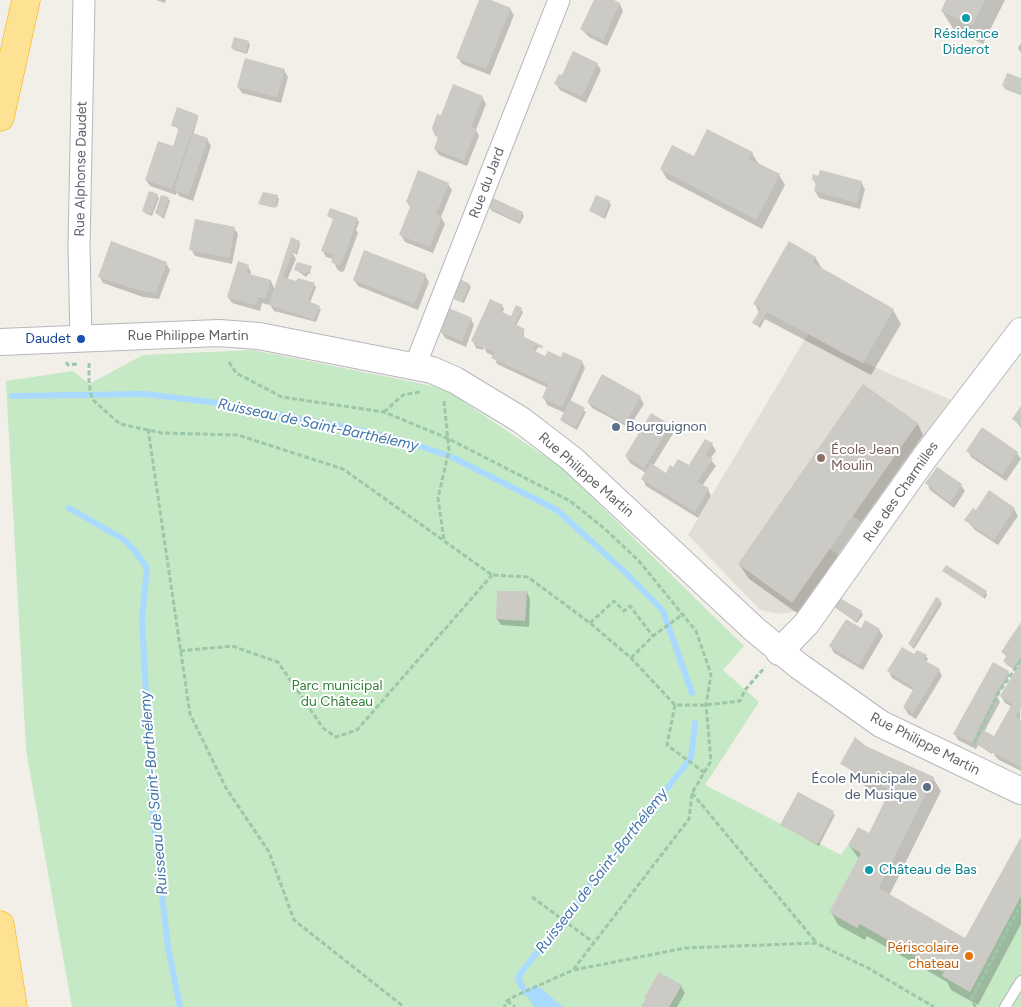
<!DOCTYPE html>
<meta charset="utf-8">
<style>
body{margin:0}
canvas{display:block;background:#f1efe8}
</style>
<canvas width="1021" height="1007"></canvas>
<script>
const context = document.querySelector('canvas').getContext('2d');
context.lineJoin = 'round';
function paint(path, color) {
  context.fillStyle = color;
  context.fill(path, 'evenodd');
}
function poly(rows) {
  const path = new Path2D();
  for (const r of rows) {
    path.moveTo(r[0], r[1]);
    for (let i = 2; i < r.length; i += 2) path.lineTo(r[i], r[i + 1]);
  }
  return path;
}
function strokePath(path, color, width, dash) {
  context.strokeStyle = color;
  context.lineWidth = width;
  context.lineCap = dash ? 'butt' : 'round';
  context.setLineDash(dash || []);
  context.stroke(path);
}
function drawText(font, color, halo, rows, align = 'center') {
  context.font = font + ' Figtree,sans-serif';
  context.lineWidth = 4;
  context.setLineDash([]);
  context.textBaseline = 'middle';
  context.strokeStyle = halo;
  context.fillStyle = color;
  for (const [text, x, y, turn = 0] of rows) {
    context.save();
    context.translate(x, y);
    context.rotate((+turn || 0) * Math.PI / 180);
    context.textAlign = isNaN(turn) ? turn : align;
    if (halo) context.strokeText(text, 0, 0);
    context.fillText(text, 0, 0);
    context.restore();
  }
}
paint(poly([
 [808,334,846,355,951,400,861,522,853,516,830,549,839,555,805,604,799,611,778,614,760,610,688,535]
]), '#e1ded6');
paint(poly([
 [253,350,443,388,561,467,744,646,723,670,759,702,705,785,841,855,848,845,861,853,829,912,857,928,860,924,944,972,942,976,970,992,1021,896,1021,1007,72,1007,26,750,6,381,73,371,89,384,143,355]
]), '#c5e8c5');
paint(poly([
 [536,984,557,1002,564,1007,534,1007,525,992]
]), '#aadaff');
paint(poly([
 [156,0,166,0,165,3],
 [480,0,488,0,510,9,514,15,490,75,462,64,458,58],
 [595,0,611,0,620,4,623,11,607,46,589,37,581,29],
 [948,0,1005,0,983,44,954,30,942,11],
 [248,42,250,45,247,54,234,50,232,48],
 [1021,43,1021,53,1018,48],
 [597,64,601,70,586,103,560,90,556,84,562,77],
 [284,70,288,77,281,103,242,93,238,87],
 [1021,80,1021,95,1005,89,1004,86],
 [482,97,486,104,476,130,479,136,467,166,439,155,435,149,439,140,436,135,441,117],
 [197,116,198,118,193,135,207,139,211,146,193,201,179,196,177,192,176,195,150,186,146,180,174,147,180,130,172,125],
 [752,153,758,163,779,175,785,185,762,229,667,179,661,169,694,157],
 [814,180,861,182,865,189,860,209,819,198,815,191,816,185],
 [448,184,452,190,441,217,445,224,433,253,405,242,401,235,411,208,407,202],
 [263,193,277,196,279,199,277,207,260,203,260,205,260,204],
 [157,195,159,198,152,216,145,213,144,211],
 [169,199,170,201,164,219,156,213],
 [609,202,611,205,605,219,590,211],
 [490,208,522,213,524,216,520,224,492,211],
 [329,216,357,219,359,222,356,230,358,233,344,271,341,272,337,269,333,259,326,257,323,251,334,220],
 [234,228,238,234,232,264,195,256,191,249],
 [299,242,300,245,297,255,292,252,296,259,287,280,314,285,316,287,310,303,321,309,316,322,274,311,269,303,269,305,262,303,260,311,232,303,228,297,248,266,251,272,250,276,271,281,275,290,288,249],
 [815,257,823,270,893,310,901,324,871,375,765,319,760,328,754,323,759,313,755,304],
 [166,263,170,270,159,299,143,297,103,283,100,277],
 [309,267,311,274,309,273,306,277,296,270],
 [425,275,429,282,418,310,358,286,354,280],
 [469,285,471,287,464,303,456,300,454,298],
 [502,306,504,309,502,313,511,318,521,309,523,312,516,326,524,330,524,338,544,349,538,347,535,353,546,358,582,362,585,368,570,402,586,412,577,430,563,422,561,420,565,413,547,405,544,398,548,388,497,364,494,356,487,353,484,347,483,350,476,348,473,341],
 [471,319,474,325,466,347,445,338,441,331],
 [640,397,644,404,631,424,628,422,626,426,592,408,588,402],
 [1021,408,1021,428,1014,419],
 [918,424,923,435,797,613,749,579,739,564],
 [670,426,674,432,653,466,666,475,689,467,712,444,716,451,710,459,716,466,702,486,708,489,711,496,698,518,646,486,643,479,646,473,630,463,626,456],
 [968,451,1017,453,1021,459,1006,481,971,457],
 [927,483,961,485,965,491,954,508,930,490],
 [1014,509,1018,516,998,545,975,530,966,520,978,513],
 [944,571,986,592,987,595,985,599],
 [527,592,530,599,529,627,501,625,497,619],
 [940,601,942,604,914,649,909,644],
 [835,607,861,612,863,615,857,623],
 [1021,626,1021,661,1015,670,1006,664,1004,661,1007,657,1002,652],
 [862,630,879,630,883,636,863,670,834,653,830,646],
 [918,651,926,656,928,659,926,662,939,670,942,676,916,719,908,714,904,707,914,691,892,678,889,671,915,656],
 [1021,666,1020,721,1021,771,999,760,994,755,1008,732,1005,732,992,754,978,745,976,749,958,740,955,734,1008,672,1010,675,997,696,1000,702,984,732,995,738,1012,707,1005,703,1001,696],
 [867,749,933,778,941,791,889,896,966,939,1021,840,1021,924,978,1005,951,990,947,982,867,936,865,940,838,925,831,912,859,859,849,845,870,835,888,798,861,784,855,773,842,764],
 [798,793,835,815,819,846,782,825],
 [681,986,685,993,677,1007,643,1007]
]), '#0003');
strokePath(poly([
 [12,396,145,394,218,403,355,429,414,444,452,457,557,510,627,574,663,611,692,693],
 [69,508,123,539,134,550,147,568,142,619,152,806,168,947,180,1007],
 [532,996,525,992,518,979,520,974,691,758,695,723]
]), '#aadaff', 6);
paint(poly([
 [479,0,491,0,511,8,486,69,456,58],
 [594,0,614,0,620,3,603,40,580,29],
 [946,0,985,0,972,26,941,11],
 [234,37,249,41,246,52,231,48],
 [573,51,598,63,582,97,554,84,559,74,562,75],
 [245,58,285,69,277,97,237,87],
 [1007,73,1021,78,1021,94,1002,86],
 [453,84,483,96,471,127,476,129,464,161,434,149,438,137,435,136,432,128,437,114,441,115],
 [177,107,198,115,172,189,145,180,158,141,173,146,179,128,171,126],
 [707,129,753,152,749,159,780,174,756,220,660,169,672,145,694,156],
 [193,133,208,138,189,195,174,190],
 [418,170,449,183,436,214,442,216,430,247,399,235,411,204,406,202],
 [820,170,862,181,857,203,814,191,816,182,812,180,813,174,818,176],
 [149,191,158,194,151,214,142,211],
 [263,192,278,195,275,208,258,204],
 [161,195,169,197,163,217,155,213],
 [596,195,610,201,603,217,589,211],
 [493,198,523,212,519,222,489,208],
 [330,208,358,218,343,260,339,266,331,262,333,254,321,251,333,219,327,216],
 [195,219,235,227,229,258,189,250],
 [291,237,300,241,296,253,293,251,283,277,296,281,298,278,315,283,308,301,320,306,314,320,269,305],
 [111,241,167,262,156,293,138,290,98,277],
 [789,241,816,257,813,263,894,309,863,363,767,312,758,326,752,323,761,308,753,304],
 [364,250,426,274,414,304,353,280],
 [238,261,249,265,246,273,271,280,265,299,259,297,256,305,227,297],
 [297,262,312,266,310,272,307,271,305,274,294,270],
 [460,279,470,284,462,301,453,298],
 [490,299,503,305,500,311,511,316,516,305,522,308,515,324,525,329,522,336,543,346,542,348,536,345,533,350,545,356,548,351,561,357,563,352,583,361,562,407,542,398,548,384,491,358,494,352,475,345,476,343,471,341],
 [449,308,472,318,462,341,440,332],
 [602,374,641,396,625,424,587,402],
 [863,384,918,423,792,603,738,564],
 [570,400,585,408,576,427,560,420],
 [1021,406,1021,425,1012,419],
 [651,413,671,425,644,468,625,456],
 [982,427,1018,452,1002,475,966,451],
 [705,439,713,443,705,455,713,459,697,482,709,488,695,512,641,479,651,463,666,473,670,465,673,467,678,459,689,465],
 [937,467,962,484,950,503,925,483],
 [989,490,1015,508,994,540,964,520,973,508,976,510],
 [946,565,987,591,983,597,942,571],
 [497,591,527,591,525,621,496,619],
 [936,597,941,600,913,647,908,644],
 [840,598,862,611,856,621,834,607],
 [846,619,861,628,865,620,880,629,859,665,829,646],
 [1021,622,1021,657,1013,668,1003,661,1007,655,1001,652],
 [902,647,914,654,917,650,927,655,924,660,940,669,913,713,903,707,914,688,887,671],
 [993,662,1009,671,996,693,972,743,953,734],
 [1021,662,1021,707,1015,717,1021,720,1021,767,976,744,983,730,994,736,1012,704,1000,696],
 [855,737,866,746,934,777,879,888,965,938,1021,837,1021,896,970,992,942,976,944,972,860,924,857,928,829,912,861,853,848,845,858,827,869,833,890,790,840,764],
 [798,792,834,811,817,844,780,825],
 [659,972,682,985,669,1007,643,1007,641,1006,646,999,644,998]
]), '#cccac5');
const service = poly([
 [1005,1007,1021,981]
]);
const minor = poly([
 [81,339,79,246,84,0],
 [415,366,559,0]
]);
const tertiary = poly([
 [0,342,219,333,259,336,432,370,455,380,521,420,572,459,754,629,799,666,881,724,1021,791],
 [779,652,807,623,925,457,1021,331]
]);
const motorway = poly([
 [0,117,26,0],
 [0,925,13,1007]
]);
strokePath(service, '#b5b8bc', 12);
strokePath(minor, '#b5b8bc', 23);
strokePath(tertiary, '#b5b8bc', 28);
strokePath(motorway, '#f9ab00', 29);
strokePath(poly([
 [66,362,68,365,78,364],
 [229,362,236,373,282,397,384,412,447,438,570,501,605,529,639,561,696,631,711,674,706,705,711,761,692,793,689,819,573,970,515,996,507,1001,504,1007],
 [89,363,89,384,92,399,120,424,162,433,238,435,343,469,492,575,528,577,590,623,631,658,675,705,706,705,740,701,745,690,765,667],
 [444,401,449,450,438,498,444,540],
 [384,412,403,395,420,392],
 [148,429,190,714,226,788,269,852,294,920,404,1007],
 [590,623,614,601,624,611,630,606,653,636],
 [180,651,232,646,278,662,323,728,336,737,357,730,492,575],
 [631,658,653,636,683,614],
 [675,705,667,745,705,773],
 [974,743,998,694,1021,660],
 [692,793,816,942],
 [532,897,593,942],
 [574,970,685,948,816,943,868,968,934,1007],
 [507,1001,515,1007],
 [975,1007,972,998,1021,904]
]), '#9cc7a9', 3, [5, 2.5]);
strokePath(service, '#fff', 10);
strokePath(minor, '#fff', 21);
strokePath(tertiary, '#fff', 26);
strokePath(motorway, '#fde293', 28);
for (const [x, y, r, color] of [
 [966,18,5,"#0f9aa8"],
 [81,339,5,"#1a4fb4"],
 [616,427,5,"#5c6f8a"],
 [821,458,5,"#8d6e63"],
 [927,787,5,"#5c6f8a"],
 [869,870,5,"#0f9aa8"],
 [969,956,5,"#e8710a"]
]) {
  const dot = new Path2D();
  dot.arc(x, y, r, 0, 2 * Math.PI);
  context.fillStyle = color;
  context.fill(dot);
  strokePath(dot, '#fff', 2);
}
drawText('14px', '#0d838f', '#fff', [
 ["Résidence",966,34],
 ["Diderot",966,50],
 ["Château de Bas",879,870,"left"]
]);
drawText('14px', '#5f6368', '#fff', [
 ["Rue Alphonse Daudet",81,169,-89],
 ["Rue du Jard",487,183,-69],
 ["Rue Philippe Martin",188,336],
 ["Rue Philippe Martin",586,475,41],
 ["Rue des Charmilles",901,492,-55],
 ["Rue Philippe Martin",925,744,27]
]);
drawText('14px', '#164399', '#fff', [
 ["Daudet",71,339]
], 'right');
drawText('14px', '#4e5e75', '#fff', [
 ["Bourguignon",626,427],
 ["École Municipale",917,779,"right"],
 ["de Musique",917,795,"right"]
], 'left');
drawText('14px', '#785e54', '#fff', [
 ["École Jean",831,450],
 ["Moulin",831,466]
], 'left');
drawText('14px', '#348238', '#fff', [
 ["Parc municipal",337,686],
 ["du Château",337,702]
]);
drawText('14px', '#c56008', '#fff', [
 ["Périscolaire",959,948],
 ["chateau",959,964]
], 'right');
drawText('italic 15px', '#4174aa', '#fff', [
 ["Ruisseau de Saint-Barthélemy",318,425,12],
 ["Ruisseau de Saint-Barthélemy",154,793,-95],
 ["Ruisseau de Saint-Barthélemy",602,871,-52]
]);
</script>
